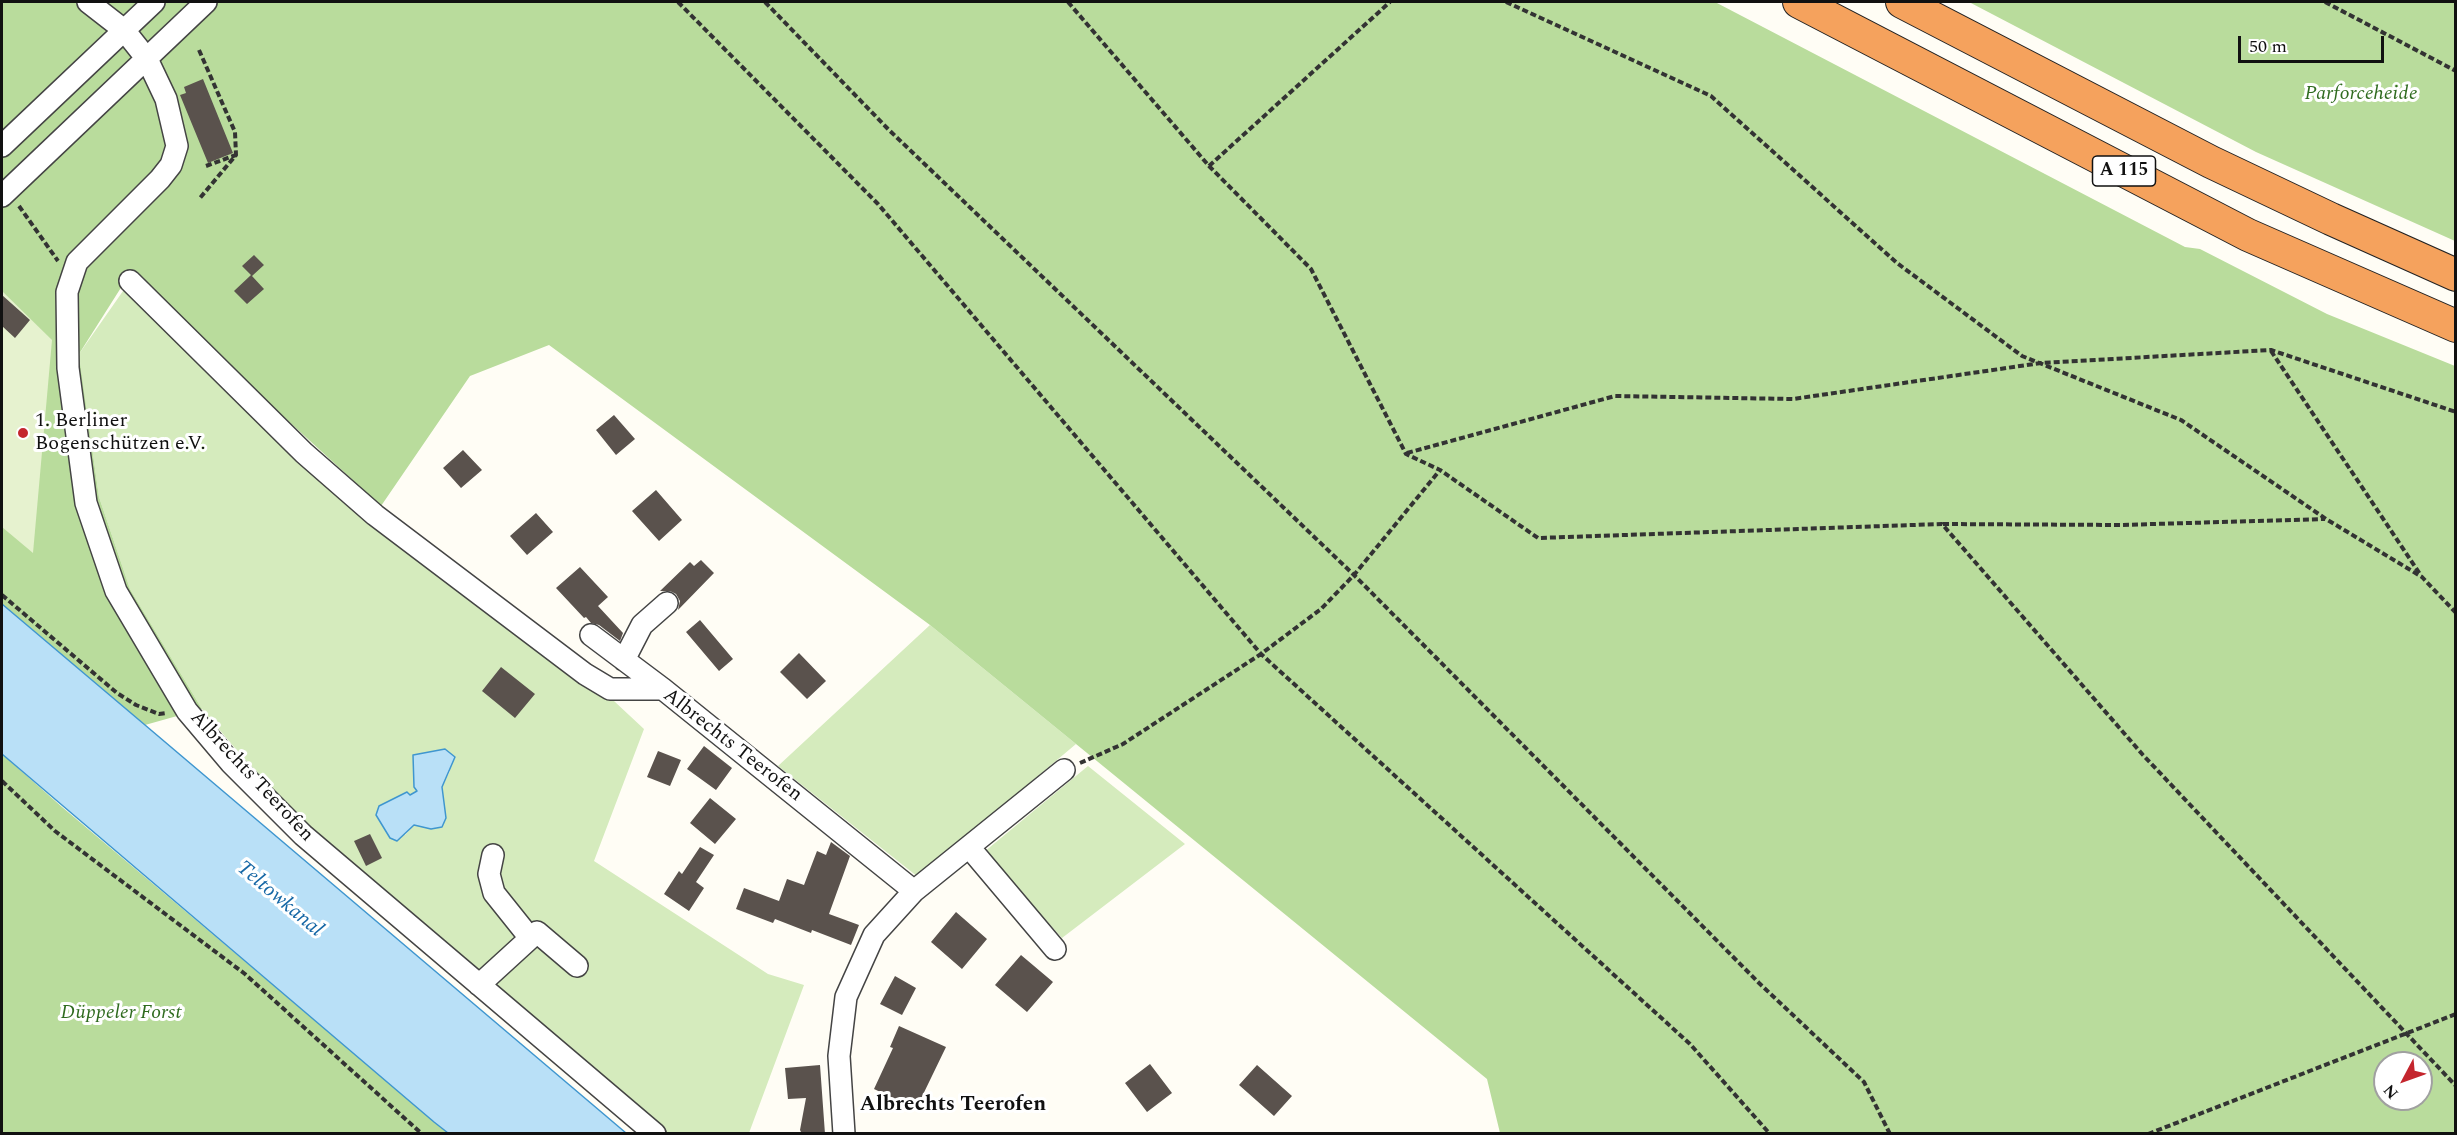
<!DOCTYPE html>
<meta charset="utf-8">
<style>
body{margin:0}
#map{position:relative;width:2457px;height:1135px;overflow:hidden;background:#fffdf5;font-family:Spectral,serif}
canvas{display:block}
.frame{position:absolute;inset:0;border:3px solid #111;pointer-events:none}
.north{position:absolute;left:2373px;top:1051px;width:60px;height:60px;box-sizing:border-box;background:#fff;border:2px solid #a0a0a0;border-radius:50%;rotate:229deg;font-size:16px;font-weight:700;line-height:24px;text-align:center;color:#111}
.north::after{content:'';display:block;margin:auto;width:21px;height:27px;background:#c4262e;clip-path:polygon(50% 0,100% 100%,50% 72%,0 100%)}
.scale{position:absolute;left:2238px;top:36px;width:146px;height:27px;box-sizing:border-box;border:3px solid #111;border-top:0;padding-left:8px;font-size:18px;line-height:21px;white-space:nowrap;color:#111;-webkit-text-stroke:4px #fff;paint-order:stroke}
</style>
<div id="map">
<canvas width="2457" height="1135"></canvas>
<div class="frame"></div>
<div class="north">N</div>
<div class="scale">50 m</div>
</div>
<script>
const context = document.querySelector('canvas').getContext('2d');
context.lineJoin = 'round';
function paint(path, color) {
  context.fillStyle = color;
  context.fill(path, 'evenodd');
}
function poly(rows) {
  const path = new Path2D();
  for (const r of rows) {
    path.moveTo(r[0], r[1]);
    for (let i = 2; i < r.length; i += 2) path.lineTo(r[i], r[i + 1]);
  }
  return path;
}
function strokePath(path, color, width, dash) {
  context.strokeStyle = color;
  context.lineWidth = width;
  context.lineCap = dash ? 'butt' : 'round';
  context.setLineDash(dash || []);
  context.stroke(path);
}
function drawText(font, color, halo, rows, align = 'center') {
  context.font = font + ' Spectral,serif';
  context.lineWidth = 6;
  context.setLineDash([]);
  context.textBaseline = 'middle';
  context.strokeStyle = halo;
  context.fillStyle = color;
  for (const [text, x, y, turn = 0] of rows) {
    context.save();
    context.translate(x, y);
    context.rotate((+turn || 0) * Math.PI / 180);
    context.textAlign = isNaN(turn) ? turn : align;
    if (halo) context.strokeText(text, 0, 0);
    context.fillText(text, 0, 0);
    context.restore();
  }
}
paint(poly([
 [130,281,304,453,585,674,644,729,594,861,768,974,804,985,749,1133,667,1133,300,819,271,791,202,709,130,589,99,497,79,354],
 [414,755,450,771,442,787,446,818,431,829,414,825,405,835,408,792,410,796,417,791],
 [930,625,1076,744,918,877,778,766],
 [1088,766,1185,844,1062,938,984,852]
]), '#d5ebbd');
paint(poly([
 [2,2,1715,2,2185,247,2200,249,2327,314,2455,366,2455,1133,1500,1133,1487,1079,930,625,549,345,470,376,381,506,129,275,79,354,99,497,130,589,202,709,145,725,2,604],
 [2385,1063,2421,1063,2421,1099,2385,1099],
 [1969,2,2455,2,2455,241,2256,152],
 [2,754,62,807,448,1133,2,1133]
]), '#b9dc9c');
paint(poly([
 [2,291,52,340,33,553,2,527]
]), '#e6f2cf');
const water = poly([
 [2,604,145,725,626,1133,448,1133,434,1122,2,754,2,604],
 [445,749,455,757,442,787,446,818,442,827,431,829,414,825,397,841,390,838,376,815,379,806,407,792,410,795,417,791,414,787,413,755,445,749]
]);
paint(water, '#b9e0f7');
strokePath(water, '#3f96cf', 1.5);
paint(poly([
 [203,79,233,153,208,163,180,95,186,93,184,87],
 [254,255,264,265,252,276,264,289,247,304,234,291,251,275,242,266],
 [2,295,30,320,15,338,2,326],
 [614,415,635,439,616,455,596,430],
 [463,450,482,470,461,488,443,468],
 [656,490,682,520,659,541,632,511],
 [536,513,553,532,527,555,510,536],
 [701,560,714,573,678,610,680,601,676,594,670,591,660,591,690,562,694,566],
 [580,567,608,597,598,606,623,633,620,641,599,625,591,623,586,617,584,618,556,588],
 [700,620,733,659,719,671,686,632],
 [799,653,826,681,807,699,780,672],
 [501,667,535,694,515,718,482,691],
 [704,746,732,768,716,790,687,769],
 [658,751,681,760,670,786,647,777],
 [710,798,736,819,715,844,690,823],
 [370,834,382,858,366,866,354,841],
 [831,842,850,856,829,914,859,925,851,945,812,930,811,933,775,919,773,923,736,909,744,888,779,901,787,879,804,885,817,851,826,855],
 [700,847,714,855,696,882,704,888,689,911,664,894,679,871,682,874],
 [956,912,987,939,962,969,931,942],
 [1021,955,1053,982,1027,1012,995,985],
 [895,976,916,988,902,1015,880,1004],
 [899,1026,946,1047,916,1109,874,1089,893,1048,890,1047],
 [1150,1064,1172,1093,1147,1112,1125,1083],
 [820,1065,825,1134,802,1134,800,1130,806,1098,788,1099,785,1068],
 [1257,1065,1292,1096,1274,1116,1239,1085]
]), '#5a524d');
const minor = poly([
 [88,2,124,30,147,59,166,99,177,146,171,165,160,179,77,262,67,292,68,368,86,503,116,591,187,711,231,763,303,835,655,1134],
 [2,146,154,2],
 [2,196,206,2],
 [130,281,304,453,375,515,585,674,610,689,663,689],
 [591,635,663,689,914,891],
 [624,660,642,625,667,603],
 [969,847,1055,949],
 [493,855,489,874,494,893,530,938],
 [479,985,537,932,577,966],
 [844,1134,839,1056,846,997,874,935,914,891,1064,770]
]);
const highway = poly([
 [1799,2,2248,235,2456,326],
 [1902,2,2211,162,2331,219,2456,275]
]);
strokePath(minor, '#444', 24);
strokePath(highway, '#222', 34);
strokePath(poly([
 [678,2,878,204,1261,654,1690,1044,1770,1134],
 [765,2,888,129,1354,575,1759,983,1864,1082,1890,1134],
 [1068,2,1209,166,1311,269,1406,454,1440,470,1538,538,1942,524,2143,755,2456,1086],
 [1506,2,1711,96,1897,263,2022,356,2181,420,2326,519,2422,577,2456,613],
 [2325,2,2456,71],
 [199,50,235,132,236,155,200,198],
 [206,166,236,155],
 [1209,166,1390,2],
 [19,206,58,261],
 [2271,351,2420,574],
 [1407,453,1615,396,1793,399,2041,363,2271,350,2456,412],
 [1943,524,2120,525,2325,519],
 [2,595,117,693,136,705,159,714,166,713],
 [1080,763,1123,744,1261,654,1321,609,1354,575,1440,470],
 [2,781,55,831,245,974,422,1134],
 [2148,1134,2456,1014]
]), '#333', 4, [6, 3]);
strokePath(minor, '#fff', 21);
strokePath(highway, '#f5a25d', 32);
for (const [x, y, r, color] of [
 [23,433,6,"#c4262e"]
]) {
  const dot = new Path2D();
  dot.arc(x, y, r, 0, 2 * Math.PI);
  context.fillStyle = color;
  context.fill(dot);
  strokePath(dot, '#fff', 2);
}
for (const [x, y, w] of [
 [2124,171,63]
]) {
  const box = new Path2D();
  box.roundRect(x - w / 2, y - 15, w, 30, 4.5);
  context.fillStyle = '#fff';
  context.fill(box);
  strokePath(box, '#111', 1.5);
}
drawText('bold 18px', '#111', null, [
 ["A 115",2124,171]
]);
drawText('italic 20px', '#2f6b1f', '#fff', [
 ["Parforceheide",2361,95],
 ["Düppeler Forst",121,1014]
]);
drawText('20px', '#111', '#fff', [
 ["1. Berliner",35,422],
 ["Bogenschützen e.V.",35,445]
], 'left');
drawText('20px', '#111', '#fff', [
 ["Albrechts Teerofen",732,746,38],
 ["Albrechts Teerofen",251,777,47]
]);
drawText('italic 21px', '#1768a6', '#fff', [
 ["Teltowkanal",279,900,40]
]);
drawText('bold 21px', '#111', '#fff', [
 ["Albrechts Teerofen",953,1106]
]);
</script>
